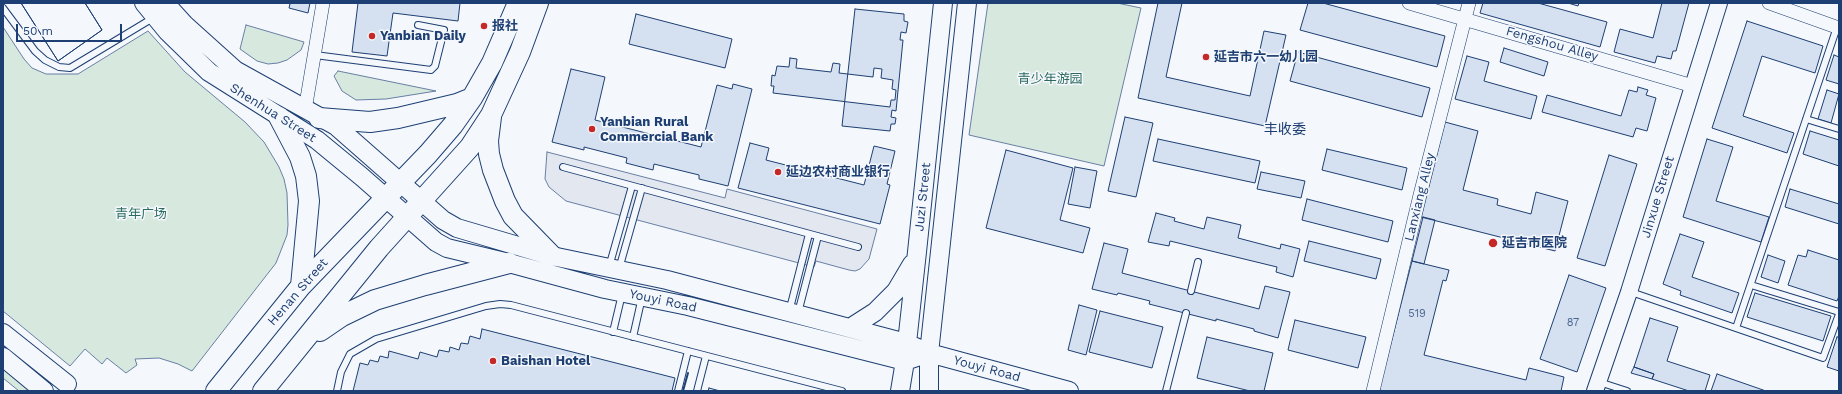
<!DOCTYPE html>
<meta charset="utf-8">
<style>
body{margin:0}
#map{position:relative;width:1842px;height:394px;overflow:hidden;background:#f4f7fb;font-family:"Work Sans",sans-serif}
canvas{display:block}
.frame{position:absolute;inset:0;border:4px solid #1d3f73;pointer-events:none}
.scale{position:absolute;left:16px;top:24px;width:106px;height:18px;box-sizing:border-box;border:2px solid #1d3f73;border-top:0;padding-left:5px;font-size:12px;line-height:14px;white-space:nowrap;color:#1d3f73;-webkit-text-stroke:3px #f4f7fb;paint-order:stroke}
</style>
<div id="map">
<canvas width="1842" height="394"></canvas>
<div class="frame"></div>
<div class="scale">50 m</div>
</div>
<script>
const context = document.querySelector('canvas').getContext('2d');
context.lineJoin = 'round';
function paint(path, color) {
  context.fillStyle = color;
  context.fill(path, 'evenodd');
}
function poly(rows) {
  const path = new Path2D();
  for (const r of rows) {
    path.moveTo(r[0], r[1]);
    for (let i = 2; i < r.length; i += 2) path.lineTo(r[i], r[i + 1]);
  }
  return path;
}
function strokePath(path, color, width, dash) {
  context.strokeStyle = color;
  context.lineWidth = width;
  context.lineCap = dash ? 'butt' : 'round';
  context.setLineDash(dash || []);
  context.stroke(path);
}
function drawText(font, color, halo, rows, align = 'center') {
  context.font = font + ' "Work Sans","Noto Sans SC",sans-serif';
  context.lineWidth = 3;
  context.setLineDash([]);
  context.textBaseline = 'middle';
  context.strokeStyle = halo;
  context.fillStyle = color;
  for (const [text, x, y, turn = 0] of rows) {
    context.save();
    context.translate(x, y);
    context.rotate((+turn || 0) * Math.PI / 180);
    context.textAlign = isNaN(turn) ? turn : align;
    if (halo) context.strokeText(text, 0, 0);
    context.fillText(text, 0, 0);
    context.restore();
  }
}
const green = poly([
 [988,3,1117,3,1141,8,1104,166,969,135,988,3],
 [246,25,304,42,301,50,287,60,278,63,268,64,257,61,240,49,246,25],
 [3,27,24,59,32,68,46,74,78,74,148,31,185,72,245,122,264,142,279,167,284,179,287,193,288,225,287,235,276,263,192,371,178,364,159,358,135,359,137,365,126,373,107,358,102,364,85,349,70,366,3,311,3,27],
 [338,71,436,91,386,99,356,100,342,91,334,76,338,71],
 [3,369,31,391,19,391,3,378,3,369]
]);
paint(green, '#d7e8df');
strokePath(green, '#687fa3', 1);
const parking = poly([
 [547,152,725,198,727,189,877,229,869,259,860,269,855,271,849,270,816,261,814,267,566,201,549,187,545,179,547,152]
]);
paint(parking, '#e3e8f0');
strokePath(parking, '#687fa3', 1);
const building = poly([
 [21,3,85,3,102,30,58,61,21,3],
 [21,3,85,3,102,30,58,61,21,3],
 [288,3,310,3,308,13,289,8,290,4,288,3],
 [358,3,460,3,458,21,393,13,387,56,352,52,358,3],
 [1158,3,1182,3,1166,77,1250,96,1264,31,1286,35,1265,126,1138,98,1158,3],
 [1308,3,1323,3,1445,36,1437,67,1300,30,1308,3],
 [1483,3,1538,3,1607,22,1600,47,1480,13,1483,3],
 [1568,3,1579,3,1578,6,1568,3],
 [1662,3,1689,3,1676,51,1673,51,1671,59,1657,56,1655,63,1614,52,1620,29,1653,38,1662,3],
 [855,9,904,14,904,21,908,22,906,33,901,32,900,40,903,40,896,111,892,110,891,117,896,118,895,124,891,124,890,131,842,126,855,9],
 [636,14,732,39,725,68,629,44,636,14],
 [1747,21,1823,46,1815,73,1762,56,1743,116,1794,133,1787,153,1712,128,1747,21],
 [1504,48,1548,62,1544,76,1500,62,1504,48],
 [1298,52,1430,88,1422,117,1290,81,1298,52],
 [1834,55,1839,57,1839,84,1826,80,1834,55],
 [1467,56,1489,62,1484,81,1537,96,1531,119,1455,99,1467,56],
 [790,58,797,59,796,68,831,72,833,63,840,64,839,73,873,77,874,68,882,69,881,78,893,80,892,89,896,90,895,100,891,100,890,107,773,93,774,86,771,86,772,75,775,76,777,66,789,67,790,58],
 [571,69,605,77,595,120,701,147,717,85,732,89,733,84,752,89,728,186,699,179,699,175,654,164,653,170,626,163,627,158,584,147,584,150,552,142,571,69],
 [1638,87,1648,90,1646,95,1656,98,1647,131,1636,128,1633,137,1542,112,1547,95,1621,116,1629,90,1637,92,1638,87],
 [1827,90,1839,94,1831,123,1818,119,1827,90],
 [1125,117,1153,123,1136,197,1108,191,1125,117],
 [1445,122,1478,131,1463,190,1498,199,1497,205,1531,214,1536,192,1568,201,1555,251,1421,217,1445,122],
 [1810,131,1839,140,1839,166,1803,154,1810,131],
 [1158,139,1260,161,1255,183,1153,161,1158,139],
 [1707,139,1733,147,1716,201,1769,217,1761,242,1683,217,1707,139],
 [750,143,769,148,766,160,864,185,874,146,895,151,887,184,890,185,880,224,738,188,750,143],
 [1327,149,1407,168,1402,190,1322,170,1327,149],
 [1006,150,1073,168,1060,220,1090,228,1083,253,986,228,1006,150],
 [1609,155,1637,164,1605,266,1577,258,1609,155],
 [1075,167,1097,171,1090,208,1068,204,1075,167],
 [1261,172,1305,181,1301,198,1257,189,1261,172],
 [1790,189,1839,204,1839,224,1785,207,1790,189],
 [1307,199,1393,221,1388,242,1302,220,1307,199],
 [1156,213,1175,218,1174,221,1204,229,1207,217,1241,225,1238,238,1280,249,1281,244,1300,249,1293,277,1276,272,1277,267,1170,241,1169,246,1148,242,1156,213],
 [1423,217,1435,220,1424,264,1412,261,1423,217],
 [1680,234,1704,242,1692,277,1739,293,1732,313,1680,295,1681,291,1663,284,1680,234],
 [1309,241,1381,259,1376,279,1304,261,1309,241],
 [1104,243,1128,249,1122,273,1259,309,1265,286,1290,292,1278,338,1254,331,1254,329,1216,319,1216,321,1149,304,1150,301,1118,293,1117,295,1092,289,1104,243],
 [1808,250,1839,260,1839,296,1837,301,1788,285,1798,255,1806,257,1808,250],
 [1768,255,1785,261,1778,283,1761,277,1768,255],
 [1412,261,1449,270,1446,281,1443,280,1424,355,1526,380,1529,368,1564,377,1561,391,1385,391,1379,390,1412,261],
 [1569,275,1606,288,1577,372,1540,359,1569,275],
 [1755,293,1831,316,1823,341,1747,317,1755,293],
 [1079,305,1097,310,1086,355,1068,350,1079,305],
 [1100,311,1163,327,1152,368,1089,352,1100,311],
 [1650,318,1678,327,1667,361,1710,375,1705,391,1689,391,1652,379,1654,374,1634,367,1650,318],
 [1295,320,1366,337,1358,368,1288,350,1295,320],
 [482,329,675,378,672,391,353,391,360,363,368,365,370,360,378,362,380,356,388,358,389,351,418,359,420,352,437,357,439,350,449,352,450,347,459,350,461,343,468,344,470,336,480,339,482,329],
 [1207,337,1273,353,1264,391,1250,391,1197,378,1207,337],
 [1837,337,1839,337,1839,371,1827,367,1837,337],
 [1634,367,1654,374,1652,379,1631,373,1634,367],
 [1717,374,1766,391,1711,391,1717,374],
 [709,388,720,391,708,391,709,388]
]);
paint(building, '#d5e0f0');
strokePath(building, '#1d3f73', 1);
const service = poly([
 [3,8,35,51,45,60,59,67,70,68,153,18],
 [315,55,431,70,435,66,444,30,418,25],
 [1806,119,1839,129],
 [563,167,858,247],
 [609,267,632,186],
 [619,269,642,188],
 [1751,285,1839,312],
 [1191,291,1198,262],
 [1631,292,1823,358,1839,314],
 [789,312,809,234],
 [798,313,818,236],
 [1736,328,1837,27],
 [613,332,622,294],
 [633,337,642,297],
 [1599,382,1627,391],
 [337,391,341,372,350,354,376,339,486,306,500,304,511,305,842,391],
 [678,391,688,351],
 [697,391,706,356],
 [1166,391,1186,313]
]);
const minor = poly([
 [1409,3,1693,86],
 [1769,3,1839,28],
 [305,110,323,3],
 [1373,391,1420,195,1469,3]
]);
const tertiary = poly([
 [1595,391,1629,292,1719,3]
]);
const secondary = poly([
 [144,3,167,31,209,72,317,140,362,177,436,242,447,248,509,263,605,289,688,306,905,361,929,353],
 [165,3,185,25,235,70,336,126,443,220,457,228,552,256,667,280,906,343,929,353,1069,391],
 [850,328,875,312,896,291,912,264],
 [3,333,67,384],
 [3,357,44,391],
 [900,391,905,361,917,252,943,3],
 [929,391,929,353,967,3]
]);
const primary = poly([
 [279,117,300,157,306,176,309,201,301,286],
 [491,117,488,141,489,154,493,170,505,201,513,216,552,256],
 [319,118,370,122,398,118,457,104,472,98],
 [320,331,342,316,375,300,425,285,509,263],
 [216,391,301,286,428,154,453,125,472,98,492,63,518,3],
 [263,391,379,248,470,147,491,115,520,52,538,3]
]);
strokePath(service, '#1d3f73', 8);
strokePath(minor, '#1d3f73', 14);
strokePath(tertiary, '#1d3f73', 18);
strokePath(secondary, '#1d3f73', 20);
strokePath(primary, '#1d3f73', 22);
strokePath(service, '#f4f7fb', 6);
strokePath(minor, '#f4f7fb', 13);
strokePath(tertiary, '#f4f7fb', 16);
strokePath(secondary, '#f4f7fb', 18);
strokePath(primary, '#f4f7fb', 20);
strokePath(poly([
 [683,391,688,373]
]), '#1d3f73', 2);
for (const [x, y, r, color] of [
 [484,26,4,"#c62828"],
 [372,36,4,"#c62828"],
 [1206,57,4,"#c62828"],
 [592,129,4,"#c62828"],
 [778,172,4,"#c62828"],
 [1493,243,5,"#c62828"],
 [493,361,4,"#c62828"]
]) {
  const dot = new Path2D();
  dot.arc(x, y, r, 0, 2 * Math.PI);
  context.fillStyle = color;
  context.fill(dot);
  strokePath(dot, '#f4f7fb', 1.5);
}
drawText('11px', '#4b6792', null, [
 ["519",1417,314],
 ["87",1573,323]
]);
drawText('bold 13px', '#1d3f73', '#f4f7fb', [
 ["报社",492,26],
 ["Yanbian Daily",380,36],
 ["延吉市六一幼儿园",1214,57],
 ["Yanbian Rural",600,122],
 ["Commercial Bank",600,137],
 ["延边农村商业银行",786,172],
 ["延吉市医院",1502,243],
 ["Baishan Hotel",501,361]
], 'left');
drawText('13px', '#1d3f73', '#f4f7fb', [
 ["Fengshou Alley",1552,44,16],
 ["Shenhua Street",273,113,32],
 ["Juzi Street",923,197,-84],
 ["Lanxiang Alley",1420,197,-76],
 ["Jinxue Street",1658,197,-73],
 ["Henan Street",298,292,-49],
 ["Youyi Road",663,301,12],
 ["Youyi Road",987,369,15]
]);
drawText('13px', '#2c6c60', '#f4f7fb', [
 ["青少年游园",1050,79],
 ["青年广场",141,214]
]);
drawText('14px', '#1d3f73', '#f4f7fb', [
 ["丰收委",1285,130]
]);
</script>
